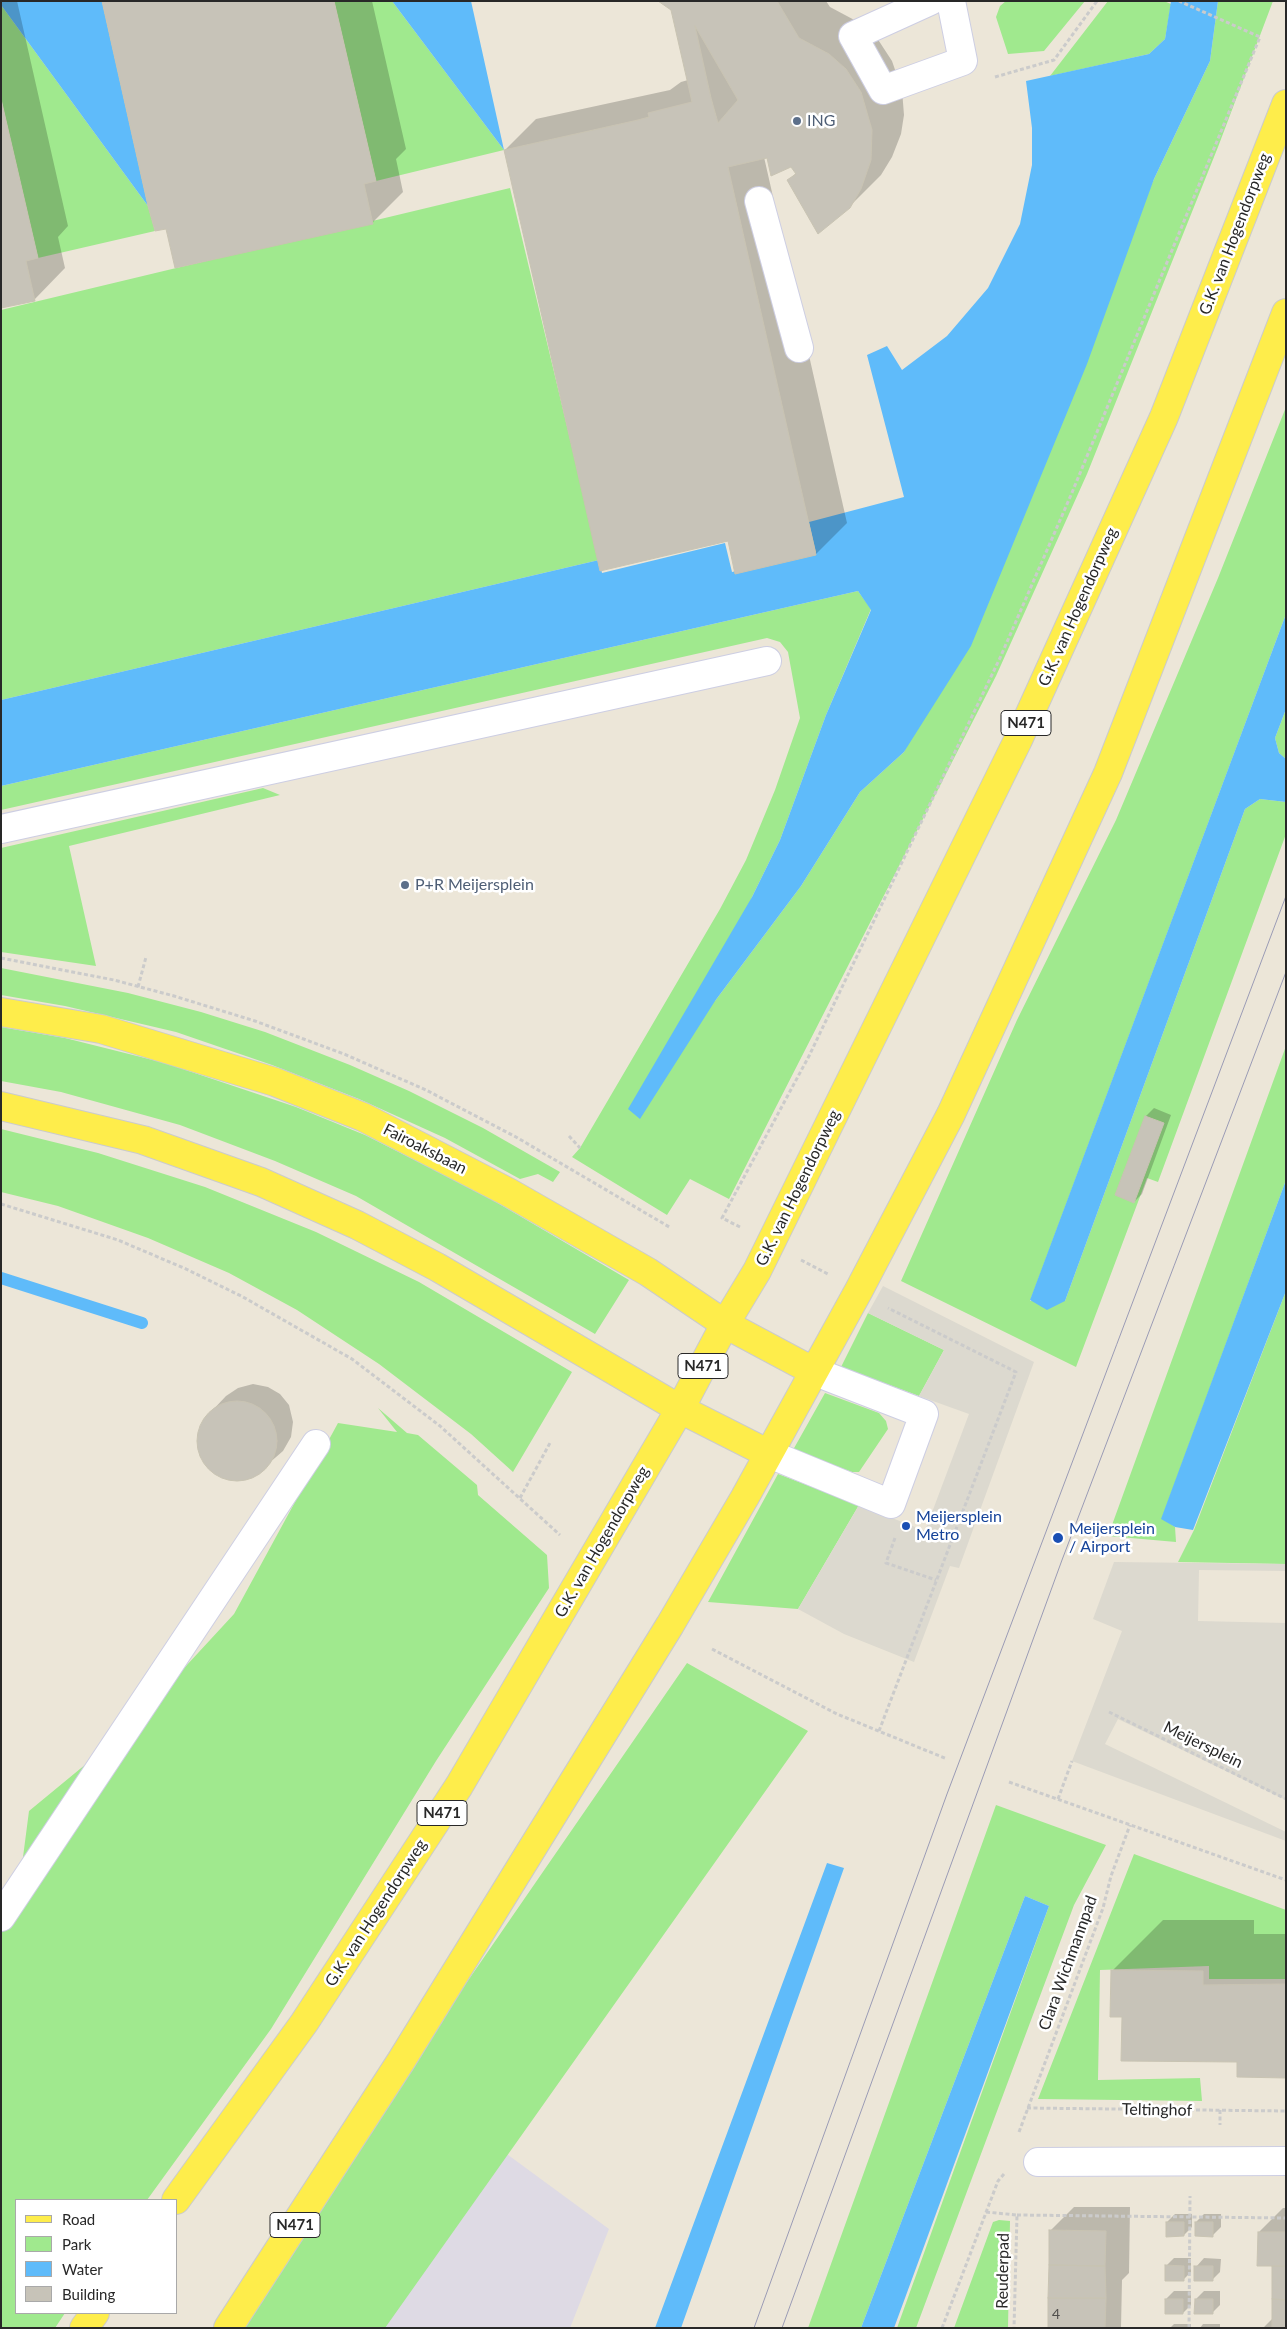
<!DOCTYPE html>
<style>
body{margin:0}
#map{position:relative;width:1287px;height:2329px;overflow:hidden;background:#ece6d8;font-family:Lato,sans-serif}
canvas{display:block}
.frame{position:absolute;inset:0;border:2px solid #282828;pointer-events:none}
.legend{position:absolute;left:15px;top:2199px;width:162px;height:115px;box-sizing:border-box;background:#fff;border:1px solid #a9a9a9;margin:0;padding:6px 9px;list-style:none;font-size:15px;color:#282828}
.legend li{display:flex;align-items:center;gap:10px;height:25px}
.legend b{width:25px;border:1px solid #a9a9a9}
</style>
<div id="map">
<canvas width="1287" height="2329"></canvas>
<div class="frame"></div>
<ul class="legend">
<li><b style="height:6px;background:#feed4b"></b>Road</li>
<li><b style="height:14px;background:#a0e98e"></b>Park</li>
<li><b style="height:14px;background:#5fbbfa"></b>Water</li>
<li><b style="height:14px;background:#c7c3b8"></b>Building</li>
</ul>
</div>
<script>
const context = document.querySelector('canvas').getContext('2d');
context.lineJoin = 'round';
function paint(path, color) {
  context.fillStyle = color;
  context.fill(path, 'evenodd');
}
function poly(rows) {
  const path = new Path2D();
  for (const r of rows) {
    if (r.length === 3) {
      path.moveTo(r[0] + r[2], r[1]);
      path.arc(r[0], r[1], r[2], 0, 2 * Math.PI);
      continue;
    }
    path.moveTo(r[0], r[1]);
    for (let i = 2; i < r.length; i += 2) path.lineTo(r[i], r[i + 1]);
  }
  return path;
}
function strokePath(path, color, width, dash) {
  context.strokeStyle = color;
  context.lineWidth = width;
  context.lineCap = dash ? 'butt' : 'round';
  context.setLineDash(dash || []);
  context.stroke(path);
}
function drawText(font, color, halo, rows, align = 'center') {
  context.font = font + ' Lato,sans-serif';
  context.lineWidth = 5;
  context.setLineDash([]);
  context.textBaseline = 'middle';
  context.strokeStyle = halo;
  context.fillStyle = color;
  for (const [text, x, y, turn = 0] of rows) {
    context.save();
    context.translate(x, y);
    context.rotate((+turn || 0) * Math.PI / 180);
    context.textAlign = isNaN(turn) ? turn : align;
    if (halo) context.strokeText(text, 0, 0);
    context.fillText(text, 0, 0);
    context.restore();
  }
}
paint(poly([
 [470,2127,609,2229,570,2328,341,2328]
]), '#dedae4');
paint(poly([
 [334,1,392,1,504,150,376,181],
 [1006,1,1085,1,1044,51,1008,54,996,17,1000,6],
 [1108,1,1164,1,1171,4,1165,39,1149,54,1050,76],
 [1218,1,1273,1,1218,147,1087,474,996,676,729,1199,690,1179,667,1215,572,1157,580,1148,720,909,746,860,775,790,800,718,788,652,780,642,767,638,1,810,1,786,858,591,871,609,826,715,780,840,752,897,715,1001,801,886,860,792,904,752,1154,179,1210,61],
 [1,5,148,206,155,231,38,258,1,99],
 [510,188,599,560,1,700,1,310],
 [1286,407,1286,614,1030,1301,1065,1301,1245,809,1260,799,1286,802,1286,834,1158,1182,1147,1178,1076,1367,901,1281,1017,1020,1116,820,1218,578],
 [1286,709,1286,759,1279,753,1275,738],
 [263,788,280,795,69,846,96,966,1,952,1,848],
 [1,968,128,993,201,1012,265,1032,350,1065,409,1091,483,1128,560,1172,553,1182,538,1174,520,1179,445,1138,359,1099,272,1065,176,1032,65,1006,1,995],
 [1,1027,65,1038,165,1063,296,1107,365,1135,484,1195,629,1280,595,1334,356,1196,275,1161,180,1125,61,1092,1,1081],
 [1286,1046,1286,1180,1162,1518,1175,1527,1176,1542,1108,1536],
 [1,1129,98,1153,205,1187,316,1232,419,1282,572,1372,513,1472,471,1434,379,1364,297,1310,229,1273,148,1238,58,1206,1,1192],
 [1286,1291,1286,1564,1178,1562,1194,1530],
 [868,1313,944,1350,919,1396,841,1367],
 [825,1393,879,1413,886,1421,888,1429,859,1472,852,1472,793,1450],
 [378,1408,407,1433,418,1435,477,1485,478,1495,547,1555,549,1588,436,1761,271,2029,147,2200,16,2200,16,2313,65,2313,55,2328,1,2328,1,1921,16,1911,29,1811,126,1731,234,1614,338,1423,397,1432],
 [778,1474,859,1505,798,1609,708,1602],
 [687,1663,808,1731,385,2328,238,2328,458,1995],
 [996,1805,1106,1845,1074,1905,916,2328,897,2328,1049,1906,1025,1896,861,2328,808,2328],
 [1134,1854,1286,1910,1286,1979,1209,1979,1209,1966,1100,1970,1098,2080,1200,2078,1202,2101,1038,2099],
 [999,2220,1010,2221,1008,2328,954,2328,993,2222]
]), '#a0e98e');
paint(poly([
 [883,1286,1034,1362,959,1568,950,1566,914,1662,844,1634,798,1609,859,1505,925,1531,969,1414,919,1396,944,1350,868,1313],
 [1114,1562,1286,1564,1286,1571,1199,1570,1198,1621,1286,1623,1286,1800,1118,1719,1105,1744,1286,1832,1286,1841,1072,1761,1122,1631,1093,1619]
]), '#dcd9cf');
paint(poly([
 [1,1,102,1,148,206,1,5],
 [392,1,471,1,504,150],
 [1171,1,1218,1,1210,61,1154,179,1087,364,971,646,904,752,860,792,801,886,715,1001,640,1119,628,1109,752,897,780,840,826,715,871,610,858,591,1,786,1,700,599,560,602,573,725,543,732,572,816,552,809,522,904,497,867,355,887,346,902,370,947,336,988,288,1020,224,1032,165,1032,128,1026,81,1149,54,1165,39],
 [1286,614,1286,709,1275,738,1279,753,1286,759,1286,802,1260,799,1245,809,1065,1301,1047,1310,1030,1300],
 [1286,1180,1286,1291,1193,1530,1175,1527,1161,1519],
 [827,1863,844,1868,681,2328,655,2328],
 [1025,1896,1049,1906,894,2328,861,2328]
]), '#5fbbfa');
paint(poly([
 [1,1,17,1,68,226,58,237,65,268,34,300,1,307],
 [103,1,372,1,406,149,396,159,403,192,372,223,167,228],
 [660,1,826,1,830,7,860,23,877,38,892,61,902,90,904,115,901,134,892,157,881,175,849,207,788,181,797,172,791,166,768,156,764,157,847,523,816,554,729,540,505,150,536,119,670,90,681,82,688,80,672,9],
 [1154,1108,1171,1115,1142,1194,1134,1202,1117,1195,1146,1116],
 [253,1384,268,1387,280,1394,289,1405,293,1422,291,1437,283,1451,253,1477,238,1481,223,1478,208,1468,200,1456,198,1439,201,1426,209,1414,226,1396,238,1388],
 [1163,1920,1254,1920,1254,1934,1286,1934,1286,2077,1123,2016,1112,1971],
 [1074,2207,1130,2207,1129,2273,1122,2280,1121,2328,1050,2328,1050,2231],
 [1283,2208,1286,2208,1286,2328,1263,2328,1273,2318,1273,2265,1259,2232],
 [1175,2214,1192,2214,1192,2227,1184,2235,1167,2222],
 [1204,2214,1221,2214,1221,2227,1213,2235,1196,2222],
 [1174,2258,1191,2258,1191,2272,1183,2280,1166,2266],
 [1204,2258,1221,2259,1220,2272,1212,2280,1196,2267],
 [1174,2291,1191,2291,1191,2305,1183,2313,1166,2299],
 [1204,2291,1220,2291,1220,2305,1212,2313,1196,2299],
 [1174,2324,1191,2324,1191,2328,1170,2328],
 [1203,2324,1220,2324,1220,2328,1200,2328]
]), '#0003');
strokePath(poly([
 [1,1278,142,1323]
]), '#5fbbfa', 12);
const building = poly([
 [102,1,334,1,376,181,364,184,373,224,175,268,166,229,155,231,148,206,102,1],
 [658,1,777,1,799,38,829,54,846,69,861,92,872,130,871,160,861,189,850,208,818,234,787,180,796,174,791,167,771,176,767,158,728,167,816,555,735,574,728,541,600,571,504,150,638,120,649,117,648,113,692,102,671,10,658,1],
 [695,26,738,100,718,123,711,98,695,26],
 [1,99,38,258,26,261,35,301,1,308,1,99],
 [1145,1116,1164,1123,1134,1203,1115,1195,1145,1116],
 [237,1441,40],
 [1111,1970,1203,1971,1203,1985,1286,1984,1286,2078,1237,2077,1237,2062,1121,2061,1122,2017,1110,2017,1111,1970],
 [1166,2222,1184,2222,1184,2236,1166,2237,1166,2222],
 [1195,2222,1213,2222,1213,2237,1195,2236,1195,2222],
 [1049,2230,1106,2231,1105,2266,1049,2265,1049,2230],
 [1258,2232,1286,2232,1286,2266,1257,2266,1258,2232],
 [1049,2265,1105,2266,1106,2298,1048,2298,1049,2265],
 [1165,2265,1184,2266,1184,2281,1165,2281,1165,2265],
 [1194,2266,1213,2266,1213,2281,1194,2281,1194,2266],
 [1272,2266,1286,2266,1286,2300,1272,2299,1272,2266],
 [1048,2298,1106,2298,1105,2328,1048,2328,1048,2298],
 [1165,2299,1183,2299,1183,2314,1165,2314,1165,2299],
 [1195,2299,1213,2299,1213,2314,1194,2314,1195,2299],
 [1272,2299,1286,2300,1286,2328,1272,2328,1272,2299]
]);
paint(building, '#c7c3b8');
strokePath(building, '#c8c3b2', 1);
const minor = poly([
 [930,1,853,36,883,90,963,61,951,1],
 [759,201,799,348],
 [1,829,767,661],
 [767,1453,891,1504,924,1414,813,1371],
 [1,1917,316,1444],
 [1038,2162,1286,2161]
]);
const major = poly([
 [1,1012,101,1029,275,1082,363,1117,508,1192,648,1272,725,1324,813,1371],
 [1,1106,143,1140,261,1182,357,1225,437,1267,680,1409,767,1453],
 [176,2200,304,2023,459,1786,680,1409,725,1324,757,1271,1018,740,1164,417,1286,104],
 [84,2328,95,2313],
 [228,2328,401,2061,670,1625,745,1497,859,1290,951,1114,1108,773,1286,313]
]);
strokePath(minor, '#cdcee3', 30);
strokePath(major, '#cbcbcb', 30);
strokePath(poly([
 [995,77,1054,60,1097,1],
 [1,958,114,980,174,996,255,1021,344,1054,426,1090,516,1137,671,1228],
 [138,987,146,957],
 [569,1136,580,1148],
 [1,1204,118,1240,186,1269,243,1297,352,1359,440,1426,560,1535],
 [740,1227,722,1218,809,1056,1000,658,1071,495,1260,37,1179,1],
 [801,1260,828,1274],
 [520,1498,550,1443],
 [895,1538,886,1563,936,1580],
 [712,1649,837,1714,947,1759],
 [1109,1712,1286,1799],
 [879,1731,1016,1372,888,1308],
 [1009,1782,1286,1880],
 [1058,1799,1072,1761],
 [1027,2108,1286,2111],
 [1220,2110,1220,2125],
 [1019,2132,1103,1908,1111,1876,1130,1825],
 [986,2212,1017,2215,1014,2328],
 [1017,2215,1286,2218],
 [942,2328,998,2181,1004,2174],
 [1189,2328,1190,2196]
]), '#cbcbcb', 3, [4, 2.5]);
strokePath(minor, '#fff', 28);
strokePath(major, '#feed4b', 28);
strokePath(poly([
 [754,2328,947,1794,1286,896],
 [782,2328,1062,1560,1286,972]
]), '#9a9bb5', 1);
for (const [x, y, r, color] of [
 [797,121,5,"#5c6f8a"],
 [405,885,5,"#5c6f8a"],
 [906,1526,5,"#1a4fb4"],
 [1058,1538,6,"#1a4fb4"]
]) {
  const dot = new Path2D();
  dot.arc(x, y, r, 0, 2 * Math.PI);
  context.fillStyle = color;
  context.fill(dot);
  strokePath(dot, '#fff', 2);
}
drawText('14px', '#504f4c', null, [
 ["4",1056,2314]
]);
for (const [x, y, w] of [
 [1026,723,50],
 [703,1366,50],
 [442,1813,50],
 [295,2225,50]
]) {
  const box = new Path2D();
  box.roundRect(x - w / 2, y - 12.5, w, 25, 4);
  context.fillStyle = '#fff';
  context.fill(box);
  strokePath(box, '#282828', 1);
}
drawText('bold 15px', '#282828', null, [
 ["N471",1026,723],
 ["N471",703,1366],
 ["N471",442,1813],
 ["N471",295,2225]
]);
drawText('16px', '#4e5e75', '#fff', [
 ["ING",807,121],
 ["P+R Meijersplein",415,885]
], 'left');
drawText('16px', '#282828', '#fff', [
 ["G.K. van Hogendorpweg",1235,234,-69],
 ["G.K. van Hogendorpweg",1078,607,-66],
 ["Fairoaksbaan",425,1149,27],
 ["G.K. van Hogendorpweg",798,1188,-64],
 ["G.K. van Hogendorpweg",602,1542,-60],
 ["Meijersplein",1203,1745,26],
 ["G.K. van Hogendorpweg",376,1913,-57],
 ["Clara Wichmannpad",1068,1963,-70],
 ["Teltinghof",1157,2110,1],
 ["Reuderpad",1003,2271,-89]
]);
drawText('16px', '#164399', '#fff', [
 ["Meijersplein",916,1517],
 ["Metro",916,1535],
 ["Meijersplein",1069,1529],
 ["/ Airport",1069,1547]
], 'left');
</script>
